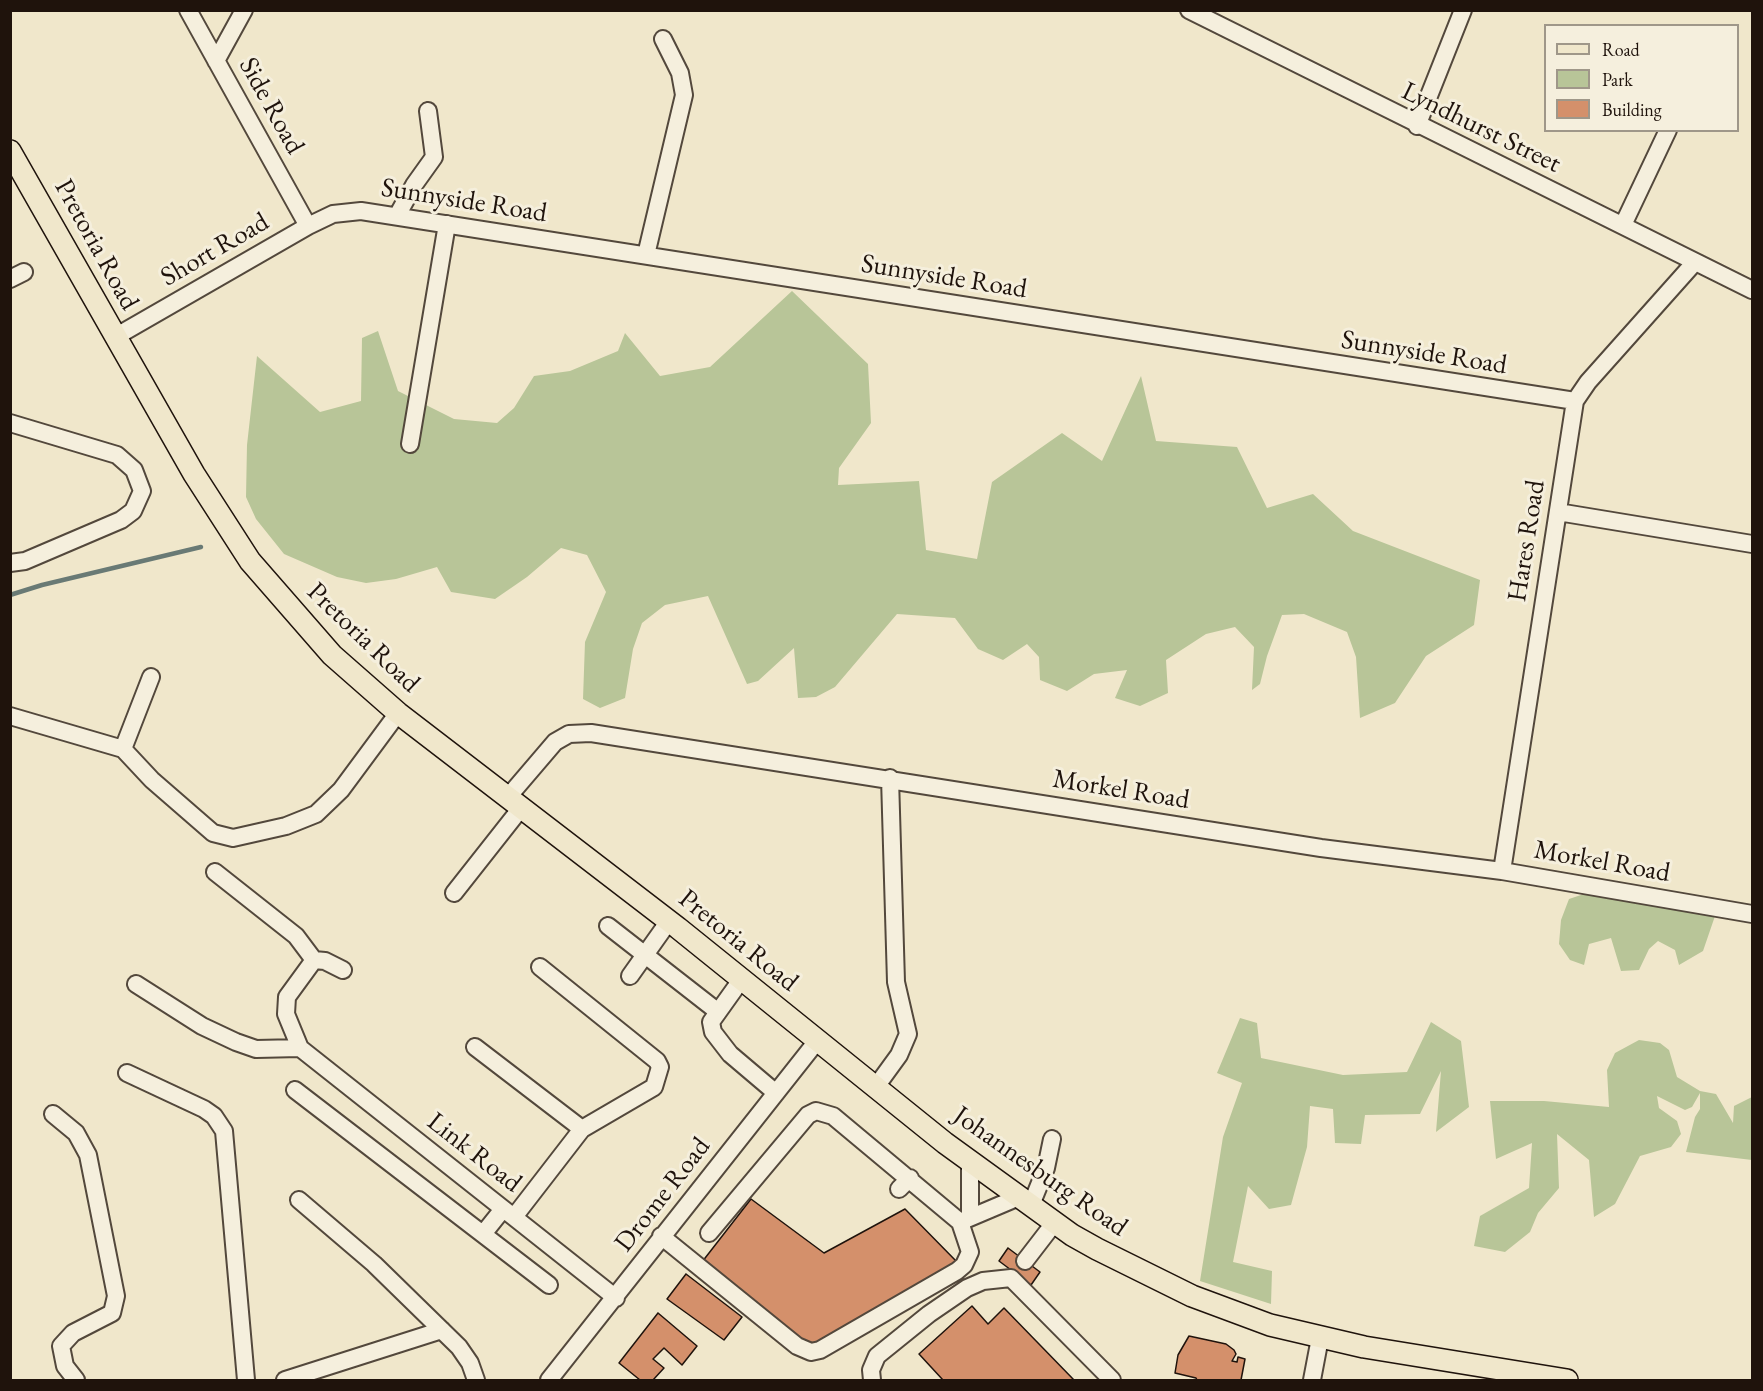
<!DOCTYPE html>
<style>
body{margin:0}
#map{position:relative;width:1763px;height:1391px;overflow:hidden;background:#f0e7cb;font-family:"EB Garamond",serif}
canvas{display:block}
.frame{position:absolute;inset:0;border:12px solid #1f130c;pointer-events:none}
.legend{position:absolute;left:1544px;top:24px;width:195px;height:108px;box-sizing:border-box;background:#f5efdd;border:2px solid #9f9789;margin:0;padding:8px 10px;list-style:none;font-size:18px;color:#1f130c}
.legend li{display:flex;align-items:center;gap:12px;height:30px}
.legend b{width:30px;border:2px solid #9f9789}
</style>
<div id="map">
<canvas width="1763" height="1391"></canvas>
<div class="frame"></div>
<ul class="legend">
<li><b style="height:8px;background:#f0e7cb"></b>Road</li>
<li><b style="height:16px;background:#b8c598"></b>Park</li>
<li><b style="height:16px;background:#d4906b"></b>Building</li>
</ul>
</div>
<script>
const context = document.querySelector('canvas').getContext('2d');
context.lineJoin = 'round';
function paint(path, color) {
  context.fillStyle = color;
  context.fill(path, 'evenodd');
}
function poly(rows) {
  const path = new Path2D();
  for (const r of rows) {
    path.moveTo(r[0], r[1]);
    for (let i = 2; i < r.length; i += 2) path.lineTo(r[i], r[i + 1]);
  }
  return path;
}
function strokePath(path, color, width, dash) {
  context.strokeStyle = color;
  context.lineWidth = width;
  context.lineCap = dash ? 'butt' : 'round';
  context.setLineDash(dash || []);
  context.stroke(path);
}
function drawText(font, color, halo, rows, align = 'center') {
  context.font = font + ' "EB Garamond",serif';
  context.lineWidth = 6;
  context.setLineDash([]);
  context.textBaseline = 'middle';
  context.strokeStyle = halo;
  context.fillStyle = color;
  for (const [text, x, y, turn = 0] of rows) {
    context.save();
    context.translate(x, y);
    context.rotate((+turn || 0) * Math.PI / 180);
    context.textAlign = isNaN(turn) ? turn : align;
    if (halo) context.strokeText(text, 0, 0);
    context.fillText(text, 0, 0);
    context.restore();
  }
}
paint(poly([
 [792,291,868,364,871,423,839,468,838,485,919,481,926,550,977,559,992,482,1062,433,1102,461,1141,376,1156,441,1237,447,1267,508,1313,494,1353,531,1480,580,1474,625,1426,656,1395,703,1360,718,1356,657,1347,632,1304,614,1282,615,1267,656,1260,684,1252,690,1254,647,1235,627,1206,634,1166,660,1168,693,1140,706,1115,698,1127,670,1094,674,1067,691,1040,680,1039,657,1027,644,1003,660,978,649,955,618,897,614,835,687,816,697,798,698,794,648,758,681,747,684,708,596,665,605,642,623,633,649,625,698,600,708,583,699,585,642,606,592,587,555,561,548,527,577,495,599,451,592,437,567,396,579,366,583,337,577,284,554,256,519,246,497,247,445,257,356,320,412,361,401,362,338,378,331,398,391,454,419,497,423,514,408,534,376,570,371,618,351,625,333,660,376,710,367],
 [1590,892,1715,916,1703,951,1679,965,1675,950,1658,941,1649,949,1639,970,1621,971,1611,938,1589,944,1584,965,1570,960,1559,944,1561,920,1569,899],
 [1240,1018,1257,1023,1261,1058,1343,1075,1407,1072,1431,1022,1461,1041,1469,1107,1436,1132,1441,1071,1420,1114,1365,1115,1361,1144,1335,1143,1333,1109,1310,1106,1307,1147,1291,1205,1269,1209,1248,1186,1233,1262,1272,1271,1271,1304,1200,1281,1223,1137,1242,1083,1217,1073],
 [1639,1040,1660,1043,1669,1050,1677,1077,1700,1091,1716,1094,1733,1123,1734,1106,1752,1097,1752,1160,1686,1152,1695,1117,1700,1109,1700,1093,1692,1107,1685,1110,1657,1096,1659,1108,1677,1121,1681,1134,1671,1147,1640,1156,1615,1204,1594,1217,1589,1160,1557,1134,1559,1188,1538,1213,1530,1232,1505,1252,1474,1246,1480,1216,1529,1188,1532,1143,1496,1159,1490,1101,1544,1101,1609,1107,1607,1070,1615,1053]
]), '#b8c598');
strokePath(poly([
 [10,595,42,585,201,547]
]), '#697a75', 4.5);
const building = poly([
 [751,1199,824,1253,905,1209,958,1263,818,1345,805,1345,702,1262,751,1199],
 [1008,1248,1040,1272,1031,1285,999,1261,1008,1248],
 [686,1274,742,1317,724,1340,667,1299,686,1274],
 [972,1306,988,1324,1004,1308,1074,1380,943,1380,919,1354,972,1306],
 [658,1313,697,1346,682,1365,664,1348,653,1359,664,1368,653,1380,640,1380,619,1363,658,1313],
 [1189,1336,1226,1344,1234,1350,1236,1354,1232,1361,1237,1362,1238,1357,1245,1359,1241,1380,1197,1380,1196,1378,1175,1373,1178,1355,1189,1336]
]);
paint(building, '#d4906b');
strokePath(building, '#1f130c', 1.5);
const minor = poly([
 [188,10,308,226],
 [1189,10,1752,290],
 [216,61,244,10],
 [1417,126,1463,10],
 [397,216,414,185,434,157,428,111],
 [1623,225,1668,130],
 [646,255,684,95,680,73,663,39],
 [10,279,24,272],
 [115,337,308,226,333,214,361,211,1575,401],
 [10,423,117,455,134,470,142,491,133,511,121,520,25,561,10,563],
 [410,444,447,224],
 [1558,512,1752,544],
 [10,716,123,749,152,780,213,833,233,838,286,826,316,814,341,790,398,713],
 [123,749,151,677],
 [508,797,555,742,569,734,591,733,1321,848,1502,871,1752,914],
 [1502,871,1575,401,1588,382,1695,262],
 [215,872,296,936,314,960,287,997,286,1014,300,1048,616,1298],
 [454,893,521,808],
 [608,926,717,1011],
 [314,960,325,961,343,970],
 [630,976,669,921],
 [741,980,711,1022,713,1032,730,1054,776,1093],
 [136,984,202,1026,236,1042,256,1049,300,1048],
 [475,1047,582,1129],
 [127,1073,204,1109,214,1116,224,1131,246,1380],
 [875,1088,899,1055,908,1034,896,982,890,778],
 [295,1090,549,1285],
 [53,1114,76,1133,88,1155,116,1296,112,1313,73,1333,61,1346,65,1366,76,1380],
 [970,1161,970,1216],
 [899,1189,910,1178],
 [299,1200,374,1264,459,1347,470,1363,476,1380],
 [1031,1205,1046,1168,1052,1139],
 [514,1217,582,1129,654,1087,660,1067,657,1061,540,967],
 [960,1222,1019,1197],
 [483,1234,503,1209],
 [661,1236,797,1346,811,1352,820,1350,957,1271,964,1265,970,1252,960,1222,833,1116,816,1111,808,1115,709,1233],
 [1025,1261,1055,1222],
 [285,1380,442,1330],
 [549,1380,817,1041],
 [872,1380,871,1370,877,1356,929,1314,967,1288,983,1281,1011,1278,1112,1380],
 [1312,1380,1320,1338]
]);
const major = poly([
 [10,151,194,474,250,561,332,655,398,713,678,928,945,1143,1072,1235,1097,1249,1192,1296,1270,1325,1364,1347,1567,1380]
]);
strokePath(minor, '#53483c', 20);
strokePath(major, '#1f130c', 24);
strokePath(minor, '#f5efdd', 16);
strokePath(major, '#f0e7cb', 21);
drawText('27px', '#1f130c', '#f5efdd', [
 ["Side Road",271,106,61],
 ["Lyndhurst Street",1481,128,26],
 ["Sunnyside Road",464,201,9],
 ["Pretoria Road",96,245,61],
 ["Short Road",215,250,-30],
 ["Sunnyside Road",944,277,9],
 ["Sunnyside Road",1424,353,9],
 ["Hares Road",1527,541,-81],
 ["Pretoria Road",363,638,44],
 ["Morkel Road",1121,790,9],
 ["Morkel Road",1602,862,10],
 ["Pretoria Road",738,941,39],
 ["Link Road",474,1153,38],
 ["Johannesburg Road",1040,1172,35],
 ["Drome Road",663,1195,-52]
]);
</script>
